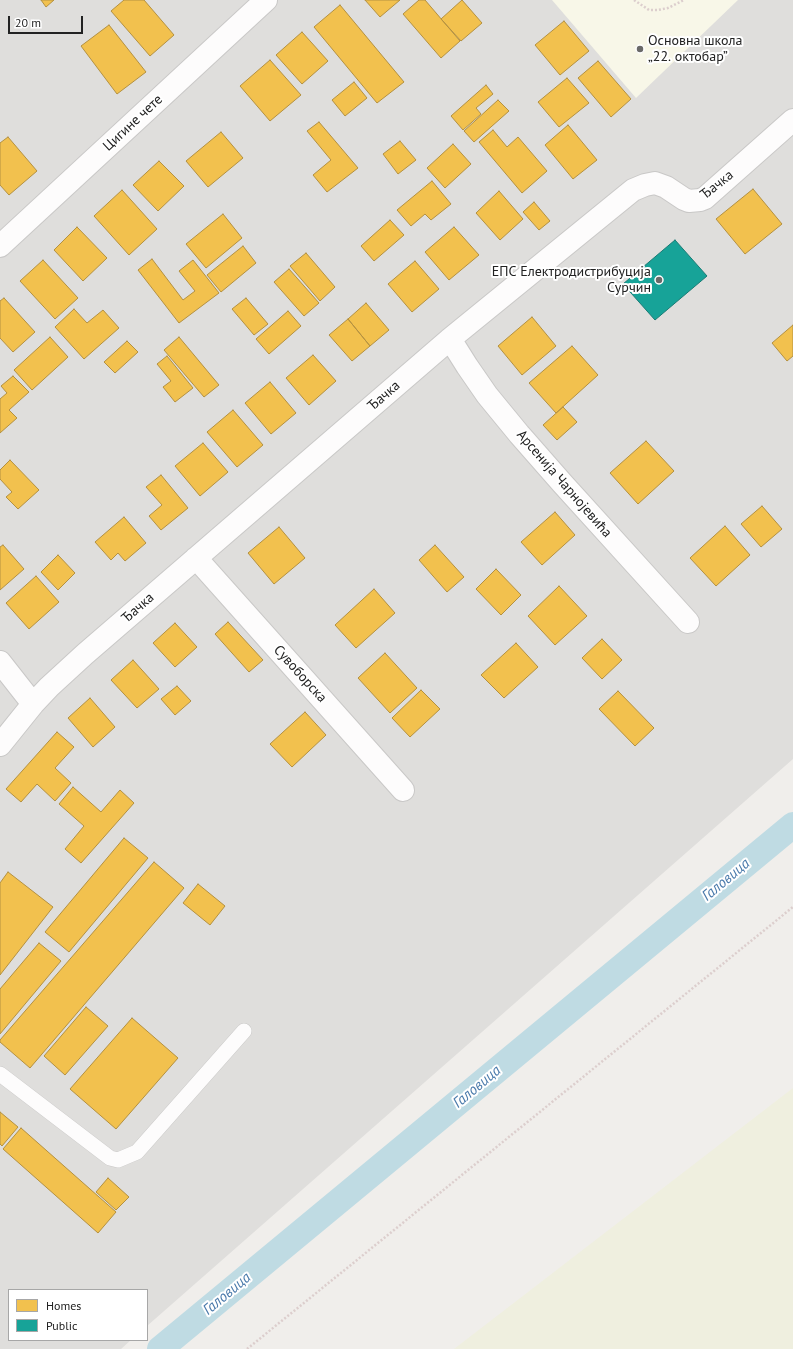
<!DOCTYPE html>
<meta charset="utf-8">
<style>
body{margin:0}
#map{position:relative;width:793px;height:1349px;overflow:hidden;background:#f0eeeb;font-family:"PT Sans",sans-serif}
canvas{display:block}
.legend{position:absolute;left:8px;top:1289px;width:140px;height:52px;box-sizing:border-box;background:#fff;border:1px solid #a7a7a7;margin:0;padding:5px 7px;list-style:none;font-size:12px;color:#222}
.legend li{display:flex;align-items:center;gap:8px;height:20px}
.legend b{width:20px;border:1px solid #a7a7a7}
.scale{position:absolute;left:8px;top:16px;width:75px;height:18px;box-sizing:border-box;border:2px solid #222;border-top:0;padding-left:5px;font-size:12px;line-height:14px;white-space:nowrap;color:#222;-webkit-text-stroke:3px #fff;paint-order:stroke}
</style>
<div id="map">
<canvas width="793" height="1349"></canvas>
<ul class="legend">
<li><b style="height:11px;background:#f2c14e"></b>Homes</li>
<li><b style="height:11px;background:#17a398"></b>Public</li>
</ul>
<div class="scale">20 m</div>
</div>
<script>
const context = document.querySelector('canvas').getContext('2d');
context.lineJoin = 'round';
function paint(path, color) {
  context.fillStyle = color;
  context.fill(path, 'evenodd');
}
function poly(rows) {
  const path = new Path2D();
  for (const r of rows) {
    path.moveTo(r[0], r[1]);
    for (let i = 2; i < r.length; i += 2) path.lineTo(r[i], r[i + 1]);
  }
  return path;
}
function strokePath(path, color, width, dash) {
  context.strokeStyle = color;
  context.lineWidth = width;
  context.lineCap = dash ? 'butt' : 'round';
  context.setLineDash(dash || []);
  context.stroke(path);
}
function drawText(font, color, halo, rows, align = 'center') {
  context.font = font + ' "PT Sans",sans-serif';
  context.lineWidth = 4;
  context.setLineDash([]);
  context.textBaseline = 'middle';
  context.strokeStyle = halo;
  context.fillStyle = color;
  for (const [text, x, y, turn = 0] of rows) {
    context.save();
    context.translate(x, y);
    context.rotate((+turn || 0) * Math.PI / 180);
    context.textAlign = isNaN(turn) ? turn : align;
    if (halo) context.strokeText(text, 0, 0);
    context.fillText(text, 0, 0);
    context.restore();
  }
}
paint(poly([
 [0,0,793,0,793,759,147,1326,147,1290,9,1290,9,1340,131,1340,121,1349,0,1349]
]), '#dfdedc');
paint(poly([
 [552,0,738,0,636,98]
]), '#f8f7e8');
paint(poly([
 [793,1088,793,1349,454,1349]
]), '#efefdf');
const homes = poly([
 [41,0,54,0,46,7,41,0],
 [124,0,144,0,174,35,150,56,111,11,124,0],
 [365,0,400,0,380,17,365,0],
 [419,0,425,0,460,41,441,58,403,14,419,0],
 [462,0,482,23,461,41,441,19,462,0],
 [340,5,404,82,377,103,314,27,340,5],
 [564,21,589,51,560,75,535,45,564,21],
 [109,25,146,72,117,94,81,46,109,25],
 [302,32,328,61,302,84,276,55,302,32],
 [270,60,301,95,270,121,240,86,270,60],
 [598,61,631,99,611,117,578,78,598,61],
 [567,78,589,103,559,127,538,102,567,78],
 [354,82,367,98,345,116,332,100,354,82],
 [486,85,493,94,476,108,481,114,463,130,451,116,486,85],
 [498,100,509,111,474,142,464,131,498,100],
 [319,122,358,168,327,192,313,175,331,160,307,131,319,122],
 [568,125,597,160,573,179,545,145,568,125],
 [493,130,507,147,518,137,547,171,522,193,479,142,493,130],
 [221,132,243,158,208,187,186,161,221,132],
 [8,137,37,171,9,195,0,185,0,143,8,137],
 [400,141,416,160,398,174,383,154,400,141],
 [453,144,471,164,445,188,427,168,453,144],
 [159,161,184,186,158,211,133,185,159,161],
 [432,181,451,204,431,220,425,214,411,226,397,210,432,181],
 [753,189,782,224,745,254,716,219,753,189],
 [122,190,157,229,129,255,94,216,122,190],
 [499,191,523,219,500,240,476,213,499,191],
 [534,202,550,221,539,230,523,212,534,202],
 [223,214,242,238,206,268,186,244,223,214],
 [390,220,404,235,374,261,361,246,390,220],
 [77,227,107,258,83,281,54,250,77,227],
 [454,227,479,255,449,280,425,252,454,227],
 [243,246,256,263,221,292,207,275,243,246],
 [306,253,335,287,320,301,290,266,306,253],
 [152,259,183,300,195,291,179,271,193,260,219,293,179,323,138,270,152,259],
 [43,260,78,298,55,319,20,281,43,260],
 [415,261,439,289,412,312,388,284,415,261],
 [289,269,319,303,304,316,274,282,289,269],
 [4,298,35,332,13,352,0,338,0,301,4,298],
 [246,298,268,324,254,335,232,309,246,298],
 [366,303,389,330,370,346,348,319,366,303],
 [74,309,87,323,103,310,119,328,84,359,55,327,74,309],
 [288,311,301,326,269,354,256,339,288,311],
 [532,317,556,346,522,375,498,346,532,317],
 [348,319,370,346,352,361,329,335,348,319],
 [793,325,793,356,787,361,772,343,793,325],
 [50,337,68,357,32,390,14,370,50,337],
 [179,337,219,385,204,397,164,350,179,337],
 [127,341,138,352,115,373,104,362,127,341],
 [572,346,598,375,556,413,529,383,572,346],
 [313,355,336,381,309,405,286,378,313,355],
 [167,356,193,388,175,402,163,387,171,381,157,364,167,356],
 [13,376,29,392,9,410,17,418,0,433,0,399,7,393,1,386,13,376],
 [270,382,296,413,271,434,245,403,270,382],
 [563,407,577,422,557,440,543,425,563,407],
 [233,410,263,445,237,467,207,432,233,410],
 [646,441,674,471,638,504,610,473,646,441],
 [203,443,228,472,200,496,175,466,203,443],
 [10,460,39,490,18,509,6,497,12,492,0,479,0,470,10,460],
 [161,475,188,508,161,530,149,516,162,505,146,487,161,475],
 [762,506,782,529,761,547,741,524,762,506],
 [555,512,575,535,542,565,521,542,555,512],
 [124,517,146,543,125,561,118,553,111,560,95,542,124,517],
 [725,526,750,555,716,586,690,558,725,526],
 [279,527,305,558,274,584,248,553,279,527],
 [3,545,24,569,0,590,0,547,3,545],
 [435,545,464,577,447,592,419,560,435,545],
 [58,555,75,573,58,590,41,572,58,555],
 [496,569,521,595,501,615,476,589,496,569],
 [36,576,59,602,29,629,6,603,36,576],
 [559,586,587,616,555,645,528,616,559,586],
 [374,589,395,613,356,648,335,625,374,589],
 [228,622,263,660,249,672,215,634,228,622],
 [175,623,197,647,175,667,153,643,175,623],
 [602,639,622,660,602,679,582,658,602,639],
 [516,643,538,667,504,698,481,675,516,643],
 [385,653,417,688,390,713,358,678,385,653],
 [133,660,159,689,137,708,111,680,133,660],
 [177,686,191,701,175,715,161,699,177,686],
 [421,690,440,709,410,737,392,718,421,690],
 [618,691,654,728,635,746,599,709,618,691],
 [90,698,115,727,93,747,68,718,90,698],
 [305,712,326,735,292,767,270,744,305,712],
 [57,732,74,747,55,768,71,783,55,801,37,784,21,802,6,789,57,732],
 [73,787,101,812,120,790,134,803,81,863,65,849,84,826,59,804,73,787],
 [124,838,148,858,69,952,45,932,124,838],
 [154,862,184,888,30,1068,0,1042,0,1040,154,862],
 [8,872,53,907,0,975,0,883,8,872],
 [198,884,225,906,210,925,183,903,198,884],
 [39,943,61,961,0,1034,0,989,39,943],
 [86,1007,108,1026,65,1075,44,1056,86,1007],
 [132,1018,178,1058,116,1129,70,1089,132,1018],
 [0,1112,18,1127,2,1146,0,1144,0,1112],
 [21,1128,116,1212,98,1233,3,1149,21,1128],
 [108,1178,129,1197,116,1210,96,1192,108,1178]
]);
paint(homes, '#f2c14e');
strokePath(homes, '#b49141', 1);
const public = poly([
 [675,240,707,276,655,320,623,284,675,240]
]);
paint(public, '#17a398');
strokePath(public, '#1a7c75', 1);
strokePath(poly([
 [160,1349,793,825]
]), '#bfdbe3', 26);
const lane = poly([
 [0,1074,110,1158,118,1160,137,1152,244,1031]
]);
const street = poly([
 [0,246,266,0],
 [450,339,467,366,487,395,519,434,562,483,688,622],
 [196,558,403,790],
 [0,662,33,704],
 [0,745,33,704,49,687,85,654,450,339,633,190,645,185,655,183,666,187,684,199,689,201,700,200,705,198,793,120]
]);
strokePath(lane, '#c9c8c7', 16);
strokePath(street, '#c9c8c7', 24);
strokePath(poly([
 [634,0,649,10,658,10,668,8,684,0],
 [247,1349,793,907]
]), '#dccecd', 2.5, [2, 2]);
strokePath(lane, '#fdfcfc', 15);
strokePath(street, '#fdfcfc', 22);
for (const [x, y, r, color] of [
 [640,49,4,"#6a6968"],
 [659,280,4,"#6a6968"]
]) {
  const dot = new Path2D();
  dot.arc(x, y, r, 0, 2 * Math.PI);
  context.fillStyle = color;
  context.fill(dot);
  strokePath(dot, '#fff', 1.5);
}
drawText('14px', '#222', '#fff', [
 ["Основна школа",648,41],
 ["„22. октобар”",648,57],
 ["ЕПС Електродистрибуција",651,272,"right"],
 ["Сурчин",651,288,"right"]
], 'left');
drawText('14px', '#222', '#fff', [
 ["Цигине чете",133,123,-43],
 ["Ђачка",717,185,-38],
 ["Ђачка",384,396,-41],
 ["Арсенија Чарнојевића",564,484,49],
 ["Ђачка",138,608,-41],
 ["Сувоборска",300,674,48]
]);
drawText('italic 15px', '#4a7aab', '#fff', [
 ["Галовица",726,880,-40],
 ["Галовица",477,1087,-40],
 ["Галовица",227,1294,-40]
]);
</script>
